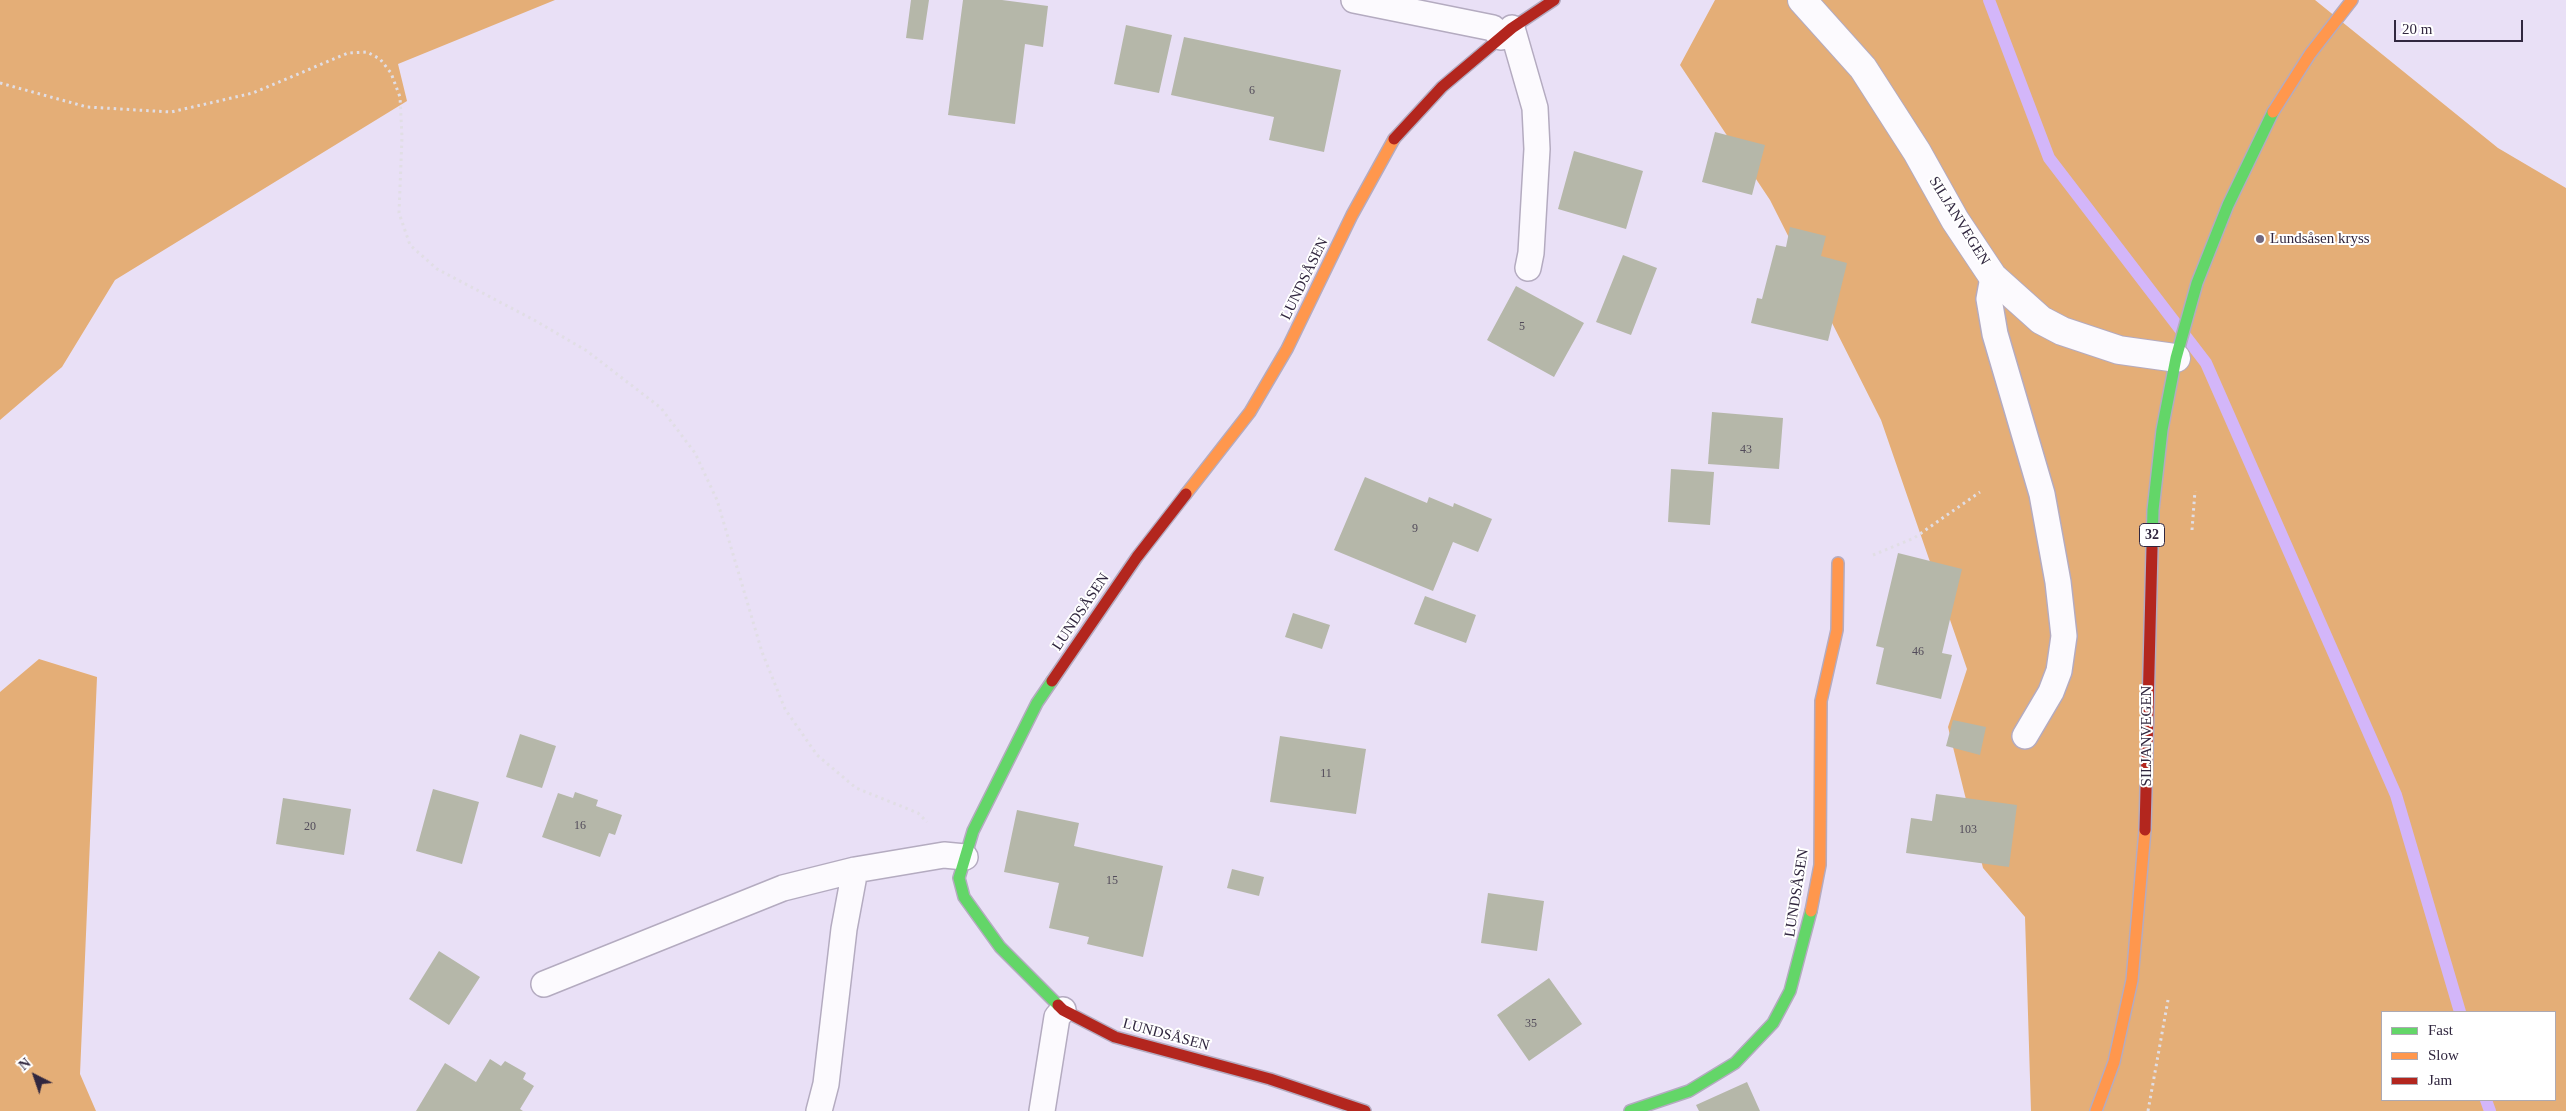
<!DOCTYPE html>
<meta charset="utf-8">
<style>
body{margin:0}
#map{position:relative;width:2566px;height:1111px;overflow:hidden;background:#e9e0f6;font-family:"Times New Roman",serif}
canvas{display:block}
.legend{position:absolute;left:2381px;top:1011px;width:175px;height:90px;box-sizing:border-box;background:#fff;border:1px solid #ada9b2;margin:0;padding:6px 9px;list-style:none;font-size:15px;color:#31273f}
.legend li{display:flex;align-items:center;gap:10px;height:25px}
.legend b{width:25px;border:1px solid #ada9b2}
.north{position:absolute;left:10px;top:1051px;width:50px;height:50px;-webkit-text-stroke:4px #fff;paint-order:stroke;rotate:319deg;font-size:14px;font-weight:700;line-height:20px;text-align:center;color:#31273f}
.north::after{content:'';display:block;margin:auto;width:18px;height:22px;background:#31273f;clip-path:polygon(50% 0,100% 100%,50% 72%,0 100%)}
.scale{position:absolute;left:2394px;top:20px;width:129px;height:22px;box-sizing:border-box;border:2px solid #31273f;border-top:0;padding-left:6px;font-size:15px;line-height:18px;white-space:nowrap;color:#31273f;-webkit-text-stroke:4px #fff;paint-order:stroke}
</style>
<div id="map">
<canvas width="2566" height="1111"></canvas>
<ul class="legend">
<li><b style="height:6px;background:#63d668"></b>Fast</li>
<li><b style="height:6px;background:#ff974d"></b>Slow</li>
<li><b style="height:6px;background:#b3261e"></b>Jam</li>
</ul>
<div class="north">N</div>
<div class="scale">20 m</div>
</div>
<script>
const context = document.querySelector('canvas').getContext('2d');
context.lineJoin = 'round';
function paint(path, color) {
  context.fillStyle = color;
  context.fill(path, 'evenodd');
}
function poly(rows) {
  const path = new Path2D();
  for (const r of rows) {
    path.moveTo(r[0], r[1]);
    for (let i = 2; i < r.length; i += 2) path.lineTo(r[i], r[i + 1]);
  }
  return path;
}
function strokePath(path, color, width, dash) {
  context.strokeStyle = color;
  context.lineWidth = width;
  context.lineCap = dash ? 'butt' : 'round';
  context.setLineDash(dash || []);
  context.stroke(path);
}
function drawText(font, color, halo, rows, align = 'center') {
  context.font = font + ' "Times New Roman",serif';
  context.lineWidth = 4;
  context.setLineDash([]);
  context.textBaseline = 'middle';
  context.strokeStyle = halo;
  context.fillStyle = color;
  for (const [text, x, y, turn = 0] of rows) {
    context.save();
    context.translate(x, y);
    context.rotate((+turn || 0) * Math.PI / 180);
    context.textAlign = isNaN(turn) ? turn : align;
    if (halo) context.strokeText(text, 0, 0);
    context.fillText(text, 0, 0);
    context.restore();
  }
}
paint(poly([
 [0,0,555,0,398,64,407,101,115,280,62,367,0,420],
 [1715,0,2315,0,2498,148,2566,188,2566,1111,2031,1111,2025,917,1983,868,1948,727,1967,669,1881,420,1770,200,1680,65],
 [2382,1012,2555,1012,2555,1100,2382,1100],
 [39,659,97,677,80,1074,96,1111,0,1111,0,692]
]), '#e4ae77');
strokePath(poly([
 [1989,0,2049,158,2206,363,2396,795,2460,1012],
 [2486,1100,2490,1111]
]), '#d3b6f9', 12);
paint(poly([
 [911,0,929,0,923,40,906,38],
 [963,0,1002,0,1048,6,1043,47,1025,44,1015,124,948,115],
 [1126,25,1172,35,1159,93,1114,84],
 [1184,37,1341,70,1324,152,1269,140,1274,117,1171,95],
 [1715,132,1765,145,1752,195,1702,182],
 [1574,151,1643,171,1626,229,1558,209],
 [1790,227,1826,236,1821,256,1847,263,1828,341,1751,323,1757,298,1762,299,1776,245,1786,247],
 [1623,255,1657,268,1631,335,1596,322],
 [1516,286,1584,323,1554,377,1487,340],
 [1712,412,1783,418,1779,469,1708,464],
 [1671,469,1714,472,1710,525,1668,522],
 [1365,477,1427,503,1429,497,1453,507,1454,503,1492,519,1478,552,1453,542,1433,591,1334,550],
 [1898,553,1962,569,1942,653,1952,655,1941,699,1876,684,1884,648,1876,646],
 [1425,596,1476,615,1466,643,1414,624],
 [1293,613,1330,625,1322,649,1285,637],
 [1953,720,1986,727,1980,755,1946,746],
 [520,734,556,746,542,788,506,777],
 [1280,736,1366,749,1356,814,1270,802],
 [433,789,479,802,462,864,416,851],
 [575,792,598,800,596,806,622,815,615,835,609,833,600,857,542,837,558,793,573,798],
 [1936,794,2017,805,2009,867,1906,853,1911,818,1932,821],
 [283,798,351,809,344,855,276,844],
 [1017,810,1079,823,1074,846,1163,866,1143,957,1087,944,1089,937,1049,928,1059,883,1004,872],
 [1232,869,1264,877,1259,896,1227,888],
 [1488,893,1544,901,1537,951,1481,943],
 [439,951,480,977,449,1025,409,999],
 [1549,978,1582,1024,1529,1061,1497,1015],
 [490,1059,501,1066,505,1061,526,1073,523,1079,534,1086,520,1109,523,1111,416,1111,445,1063,476,1082],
 [1747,1082,1760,1111,1699,1111,1696,1105]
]), '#b5b7a9');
const lane = poly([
 [1354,0,1493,28,1501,37],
 [1512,28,1535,108,1537,149,1531,253,1528,268],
 [1993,277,1989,299,1995,334,2042,494,2058,582,2064,636,2059,671,2051,692,2025,736],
 [544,984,783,888,855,870,944,855,965,857],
 [819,1111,826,1084,844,929,855,870],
 [1042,1111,1057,1017,1063,1010]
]);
const street = poly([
 [1802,0,1863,68,1917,152,1955,220,1993,277,2041,320,2062,331,2119,350,2176,358]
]);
const fast = poly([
 [2152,548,2153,510,2162,430,2176,358,2197,283,2228,205,2273,112],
 [1052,681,1037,703,973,831,959,878,964,897,1000,947,1058,1005],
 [1630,1111,1689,1091,1735,1063,1773,1023,1790,991,1811,911]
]);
const slow = poly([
 [2273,112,2310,54,2352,0],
 [1186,494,1250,412,1287,349,1352,215,1394,139],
 [1811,911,1820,865,1821,701,1837,630,1838,563],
 [2096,1111,2114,1062,2132,980,2145,830]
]);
const jam = poly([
 [1394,139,1442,87,1512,28,1554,0],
 [1052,681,1137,557,1186,494],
 [2145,830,2152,548],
 [1058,1005,1063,1010,1115,1037,1270,1079,1365,1111]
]);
strokePath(lane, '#b4abc0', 28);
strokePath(street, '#b4abc0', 30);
strokePath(fast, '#b4abc0', 14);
strokePath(slow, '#b4abc0', 14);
strokePath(jam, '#b4abc0', 14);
strokePath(poly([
 [0,83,87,107,171,112,253,93,348,53,367,52,380,59,391,73,400,97,402,137,399,213,410,245,437,269,534,320,587,351,661,408,695,453,717,500,762,652,785,709,817,755,856,788,918,813,927,822],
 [2192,530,2195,491],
 [1873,555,1914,538,1980,492],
 [2148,1111,2168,1000]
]), '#e1dee5', 3, [2.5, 4]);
strokePath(lane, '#fcfafe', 25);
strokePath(street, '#fcfafe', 28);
strokePath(fast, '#63d668', 11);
strokePath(slow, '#ff974d', 11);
strokePath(jam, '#b3261e', 11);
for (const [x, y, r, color] of [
 [2260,239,5,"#71687f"]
]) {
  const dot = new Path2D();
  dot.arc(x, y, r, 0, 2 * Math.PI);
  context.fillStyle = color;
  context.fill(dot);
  strokePath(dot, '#fff', 2);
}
drawText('12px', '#524b5a', null, [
 ["6",1252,91],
 ["5",1522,327],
 ["43",1746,450],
 ["9",1415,529],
 ["46",1918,652],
 ["11",1326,774],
 ["16",580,826],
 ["20",310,827],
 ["103",1968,830],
 ["15",1112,881],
 ["35",1531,1024]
]);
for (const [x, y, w] of [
 [2152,535,25]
]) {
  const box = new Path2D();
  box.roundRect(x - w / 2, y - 11.5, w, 23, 4);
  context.fillStyle = '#fff';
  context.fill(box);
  strokePath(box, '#31273f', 1);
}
drawText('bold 14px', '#31273f', null, [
 ["32",2152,535]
]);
drawText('15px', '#31273f', '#fff', [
 ["SILJANVEGEN",1959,221,58],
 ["LUNDSÅSEN",1305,279,-64],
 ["LUNDSÅSEN",1081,612,-56],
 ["SILJANVEGEN",2147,736,-90],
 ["LUNDSÅSEN",1797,893,-81],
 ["LUNDSÅSEN",1166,1035,15]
]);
drawText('15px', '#31273f', '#fff', [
 ["Lundsåsen kryss",2270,239]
], 'left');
</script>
